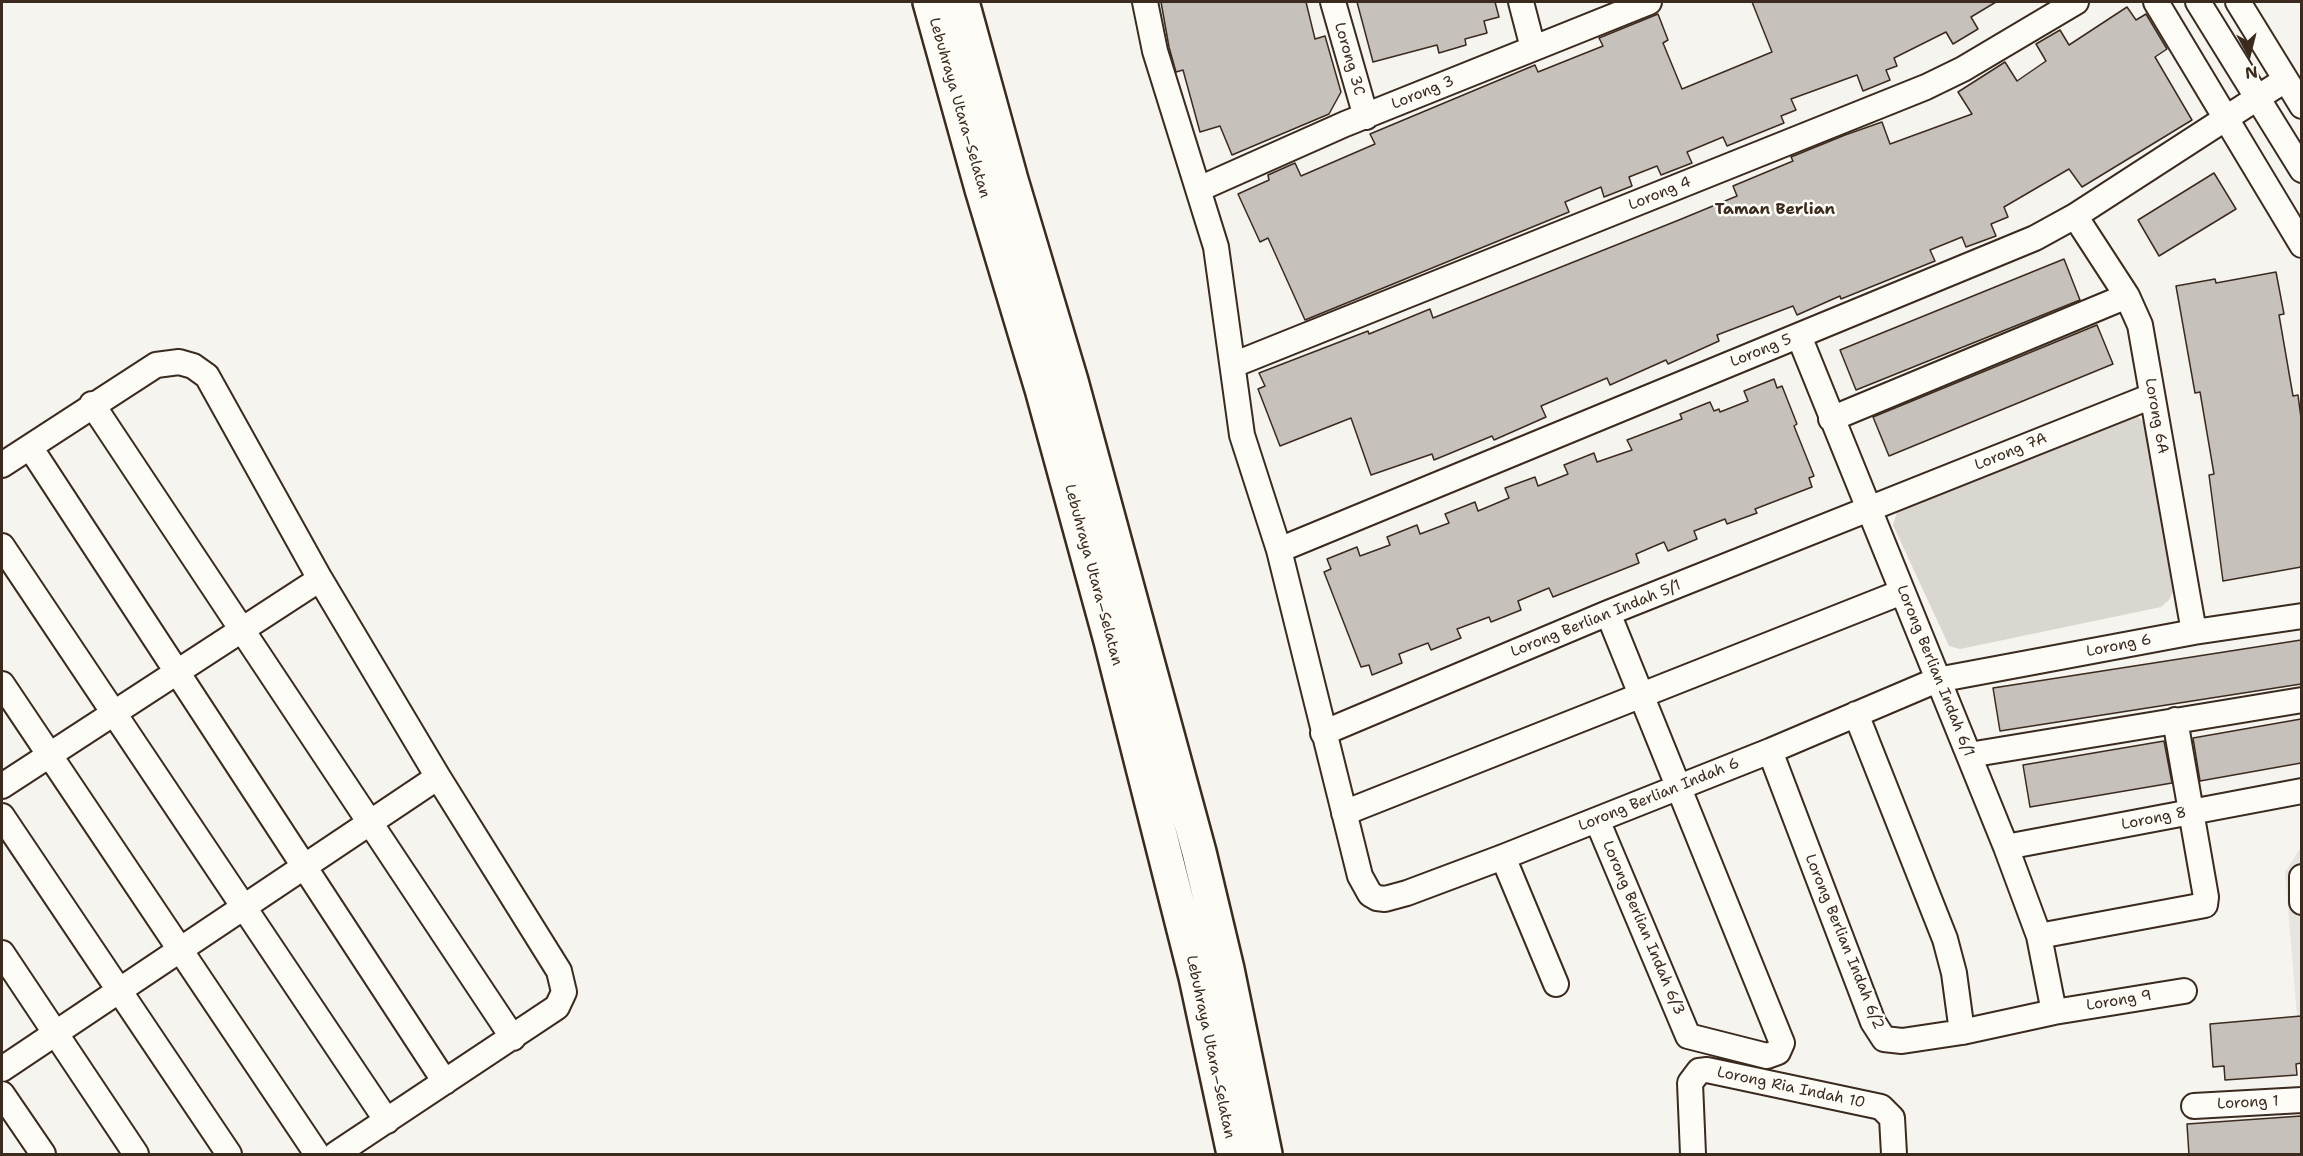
<!DOCTYPE html>
<meta charset="utf-8">
<style>
body{margin:0}
#map{position:relative;width:2303px;height:1156px;overflow:hidden;background:#f5f4ee;font-family:"Shantell Sans",sans-serif}
canvas{display:block}
.frame{position:absolute;inset:0;border:3px solid #3b2a1e;pointer-events:none}
.north{position:absolute;left:2219px;top:24px;width:60px;height:60px;-webkit-text-stroke:4px #fdfcf7;paint-order:stroke;rotate:173deg;font-size:16px;font-weight:700;line-height:24px;text-align:center;color:#3b2a1e}
.north::after{content:'';display:block;margin:auto;width:21px;height:27px;background:#3b2a1e;clip-path:polygon(50% 0,100% 100%,50% 72%,0 100%)}
</style>
<div id="map">
<canvas width="2303" height="1156"></canvas>
<div class="frame"></div>
<div class="north">N</div>
</div>
<script>
const context = document.querySelector('canvas').getContext('2d');
context.lineJoin = 'round';
function paint(path, color) {
  context.fillStyle = color;
  context.fill(path, 'evenodd');
}
function poly(rows) {
  const path = new Path2D();
  for (const r of rows) {
    path.moveTo(r[0], r[1]);
    for (let i = 2; i < r.length; i += 2) path.lineTo(r[i], r[i + 1]);
  }
  return path;
}
function strokePath(path, color, width, dash) {
  context.strokeStyle = color;
  context.lineWidth = width;
  context.lineCap = dash ? 'butt' : 'round';
  context.setLineDash(dash || []);
  context.stroke(path);
}
function drawText(font, color, halo, rows, align = 'center') {
  context.font = font + ' "Shantell Sans",sans-serif';
  context.lineWidth = 5;
  context.setLineDash([]);
  context.textBaseline = 'middle';
  context.strokeStyle = halo;
  context.fillStyle = color;
  for (const [text, x, y, turn = 0] of rows) {
    context.save();
    context.translate(x, y);
    context.rotate((+turn || 0) * Math.PI / 180);
    context.textAlign = isNaN(turn) ? turn : align;
    if (halo) context.strokeText(text, 0, 0);
    context.fillText(text, 0, 0);
    context.restore();
  }
}
paint(poly([
 [2301,847,2301,1065,2285,872]
]), '#e7e5df');
paint(poly([
 [2125,411,2138,416,2144,423,2173,592,2169,600,2161,607,1960,649,1949,646,1893,525,1901,499]
]), '#dad6d0');
const building = poly([
 [1161,2,1306,2,1315,39,1325,36,1341,92,1329,114,1232,155,1220,126,1200,132,1183,70,1176,72,1169,47,1161,2],
 [1357,2,1495,2,1499,17,1484,21,1487,33,1465,39,1466,45,1439,53,1437,45,1373,62,1357,2],
 [1752,2,1996,2,1971,17,1978,29,1953,44,1946,32,1894,58,1897,66,1886,70,1890,80,1863,91,1857,75,1791,99,1796,110,1781,116,1784,123,1727,146,1723,137,1687,152,1692,163,1661,175,1657,166,1629,177,1632,186,1604,197,1601,187,1565,202,1569,212,1305,320,1268,238,1260,242,1238,194,1269,180,1268,175,1295,163,1301,176,1375,144,1370,134,1535,65,1538,72,1603,46,1599,38,1658,14,1668,40,1663,43,1682,89,1772,52,1752,2],
 [2127,7,2136,20,2146,14,2167,49,2155,57,2192,120,2082,187,2069,169,2004,207,2008,217,1991,224,1996,236,1966,247,1962,237,1930,250,1935,261,1841,299,1840,296,1797,315,1793,306,1717,335,1719,341,1668,364,1666,360,1610,385,1607,378,1541,406,1546,417,1494,440,1492,436,1434,460,1432,454,1371,475,1351,418,1280,446,1258,389,1265,386,1259,373,1368,331,1369,334,1430,309,1433,318,1679,220,1737,196,1733,186,1793,161,1791,157,1845,135,1882,122,1890,144,1972,114,1958,92,2005,62,2017,81,2046,61,2036,44,2060,30,2069,45,2127,7],
 [2214,173,2236,209,2159,256,2138,220,2214,173],
 [2064,259,2080,300,1856,390,1840,350,2064,259],
 [2276,272,2284,314,2279,315,2293,396,2298,395,2301,418,2301,567,2223,581,2209,475,2214,474,2200,392,2195,393,2176,286,2215,279,2216,283,2276,272],
 [2097,325,2113,364,1889,456,1873,417,2097,325],
 [1774,379,1777,388,1782,386,1797,424,1794,426,1814,476,1809,478,1812,487,1755,509,1757,513,1727,524,1725,519,1694,531,1697,539,1668,551,1664,542,1636,554,1639,563,1553,597,1549,588,1518,601,1521,610,1491,622,1489,617,1457,629,1461,638,1431,650,1428,643,1399,654,1402,663,1372,675,1369,665,1361,667,1324,572,1331,569,1327,559,1357,547,1360,556,1390,545,1387,537,1417,525,1420,534,1449,523,1445,514,1475,502,1478,511,1509,498,1505,488,1535,477,1538,486,1568,474,1564,465,1594,453,1597,462,1632,450,1627,440,1682,419,1680,414,1710,402,1714,411,1719,409,1720,412,1748,401,1744,391,1774,379],
 [2301,640,2301,684,2000,731,1993,688,2301,640],
 [2301,719,2301,763,2200,781,2193,738,2301,719],
 [2164,741,2172,783,2030,807,2023,765,2164,741],
 [2301,1016,2301,1063,2296,1064,2297,1075,2225,1080,2224,1066,2213,1067,2210,1024,2301,1016],
 [2301,1116,2301,1155,2189,1155,2187,1124,2301,1116]
]);
paint(building, '#c7c1bb');
strokePath(building, '#3b2a1e', 1.5);
const minor = poly([
 [1145,2,1155,51,1216,247,1242,435,1279,550,1360,876,1370,894,1377,898,1385,899,1407,893,1503,857,1770,751,1937,680,2194,632,2302,616],
 [1333,2,1366,117],
 [1521,2,1533,48],
 [2156,2,2302,245],
 [2198,2,2302,170],
 [2238,2,2302,106],
 [1199,189,1345,124,1649,2],
 [2075,216,2127,296,2140,325,2194,632],
 [1799,336,2006,847,2039,936,2054,1012],
 [1233,365,1926,87,1963,69,2076,2],
 [92,404,513,1038],
 [1831,419,2127,296],
 [30,447,445,1082],
 [2,465,156,365,179,362,193,366,207,376,320,579,438,777,559,971,564,992,557,1007,336,1154],
 [2,546,387,1121],
 [1279,550,2035,238,2075,216,2285,80],
 [2,684,317,1154],
 [1856,714,1945,939,1954,973,1962,1032],
 [1323,733,1608,613,2152,396],
 [1770,751,1873,1022,1884,1039,1902,1041,1962,1032,2054,1012,2184,991],
 [1969,755,2302,700],
 [2,786,320,579],
 [1344,813,1902,592],
 [2,816,229,1154],
 [1597,820,1688,1036,1767,1056,1778,1052,1782,1043,1608,613],
 [2006,847,2302,791],
 [1503,857,1556,984],
 [2302,877,2302,902],
 [2039,936,2205,905,2206,897,2175,720],
 [2,953,136,1154],
 [2,1069,438,777],
 [2,1094,43,1154],
 [2194,1106,2302,1100],
 [1693,1154,1690,1083,1699,1071,1707,1070,1881,1107,1892,1118,1894,1154]
]);
const highway = poly([
 [930,2,982,189,1042,389,1111,641,1196,977,1234,1154],
 [962,2,1011,180,1071,381,1199,852,1227,969,1265,1154]
]);
strokePath(minor, '#3b2a1e', 28);
strokePath(highway, '#3b2a1e', 38);
strokePath(minor, '#fdfcf7', 24);
strokePath(highway, '#fdfcf7', 33);
drawText('15px', '#3b2a1e', '#fdfcf7', [
 ["Lorong 3C",1349,59,74],
 ["Lorong 3",1423,93,-22],
 ["Lebuhraya Utara–Selatan",959,108,74],
 ["Lorong 4",1660,194,-22],
 ["Lorong 5",1761,351,-22],
 ["Lorong 6A",2156,416,80],
 ["Lorong 7A",2011,452,-22],
 ["Lebuhraya Utara–Selatan",1093,575,75],
 ["Lorong Berlian Indah 5/1",1596,619,-22],
 ["Lorong 6",2119,646,-11],
 ["Lorong Berlian Indah 6/1",1935,671,68],
 ["Lorong Berlian Indah 6",1659,795,-22],
 ["Lorong 8",2154,819,-11],
 ["Lorong Berlian Indah 6/3",1643,928,67],
 ["Lorong Berlian Indah 6/2",1844,942,68],
 ["Lorong 9",2119,1001,-9],
 ["Lebuhraya Utara–Selatan",1210,1047,78],
 ["Lorong Ria Indah 10",1791,1088,12],
 ["Lorong 1",2248,1103,-3]
]);
drawText('bold 16px', '#3b2a1e', '#fdfcf7', [
 ["Taman Berlian",1775,210]
]);
</script>
